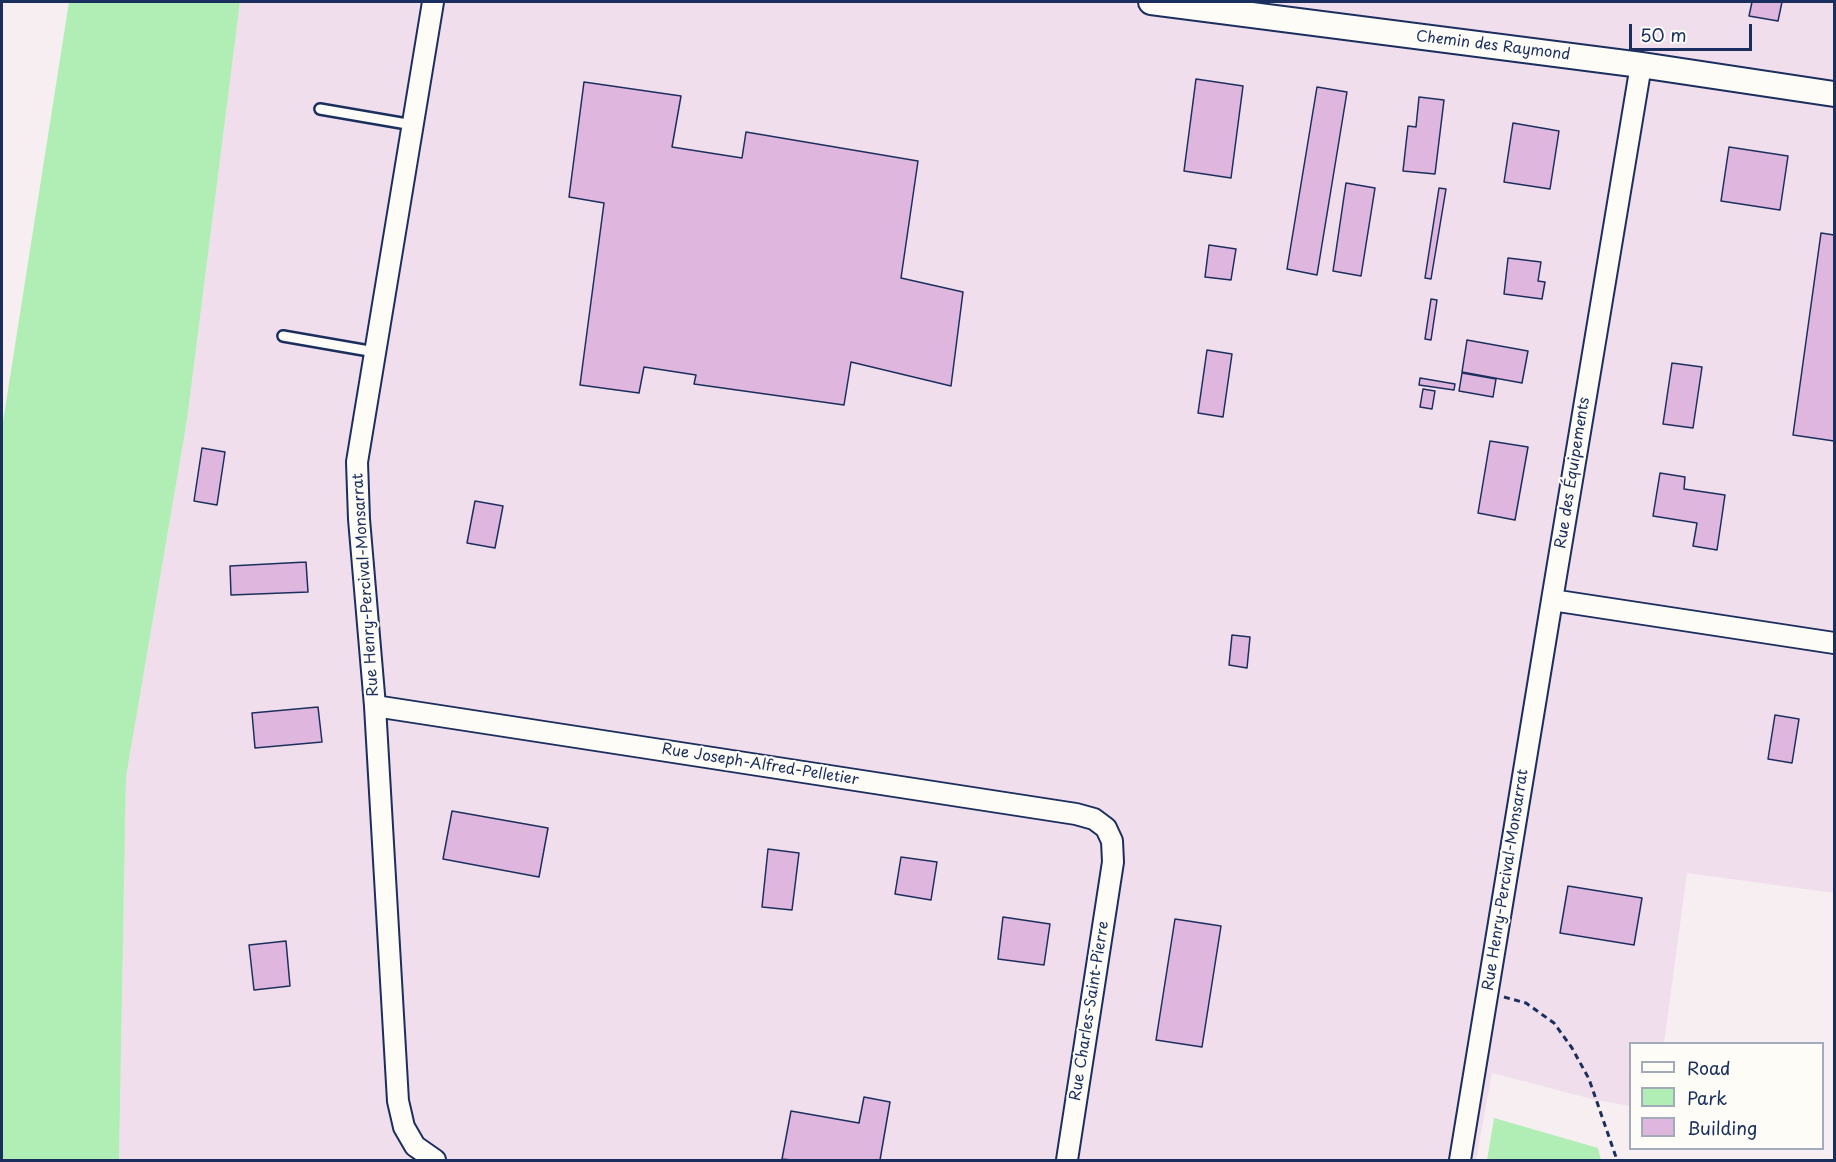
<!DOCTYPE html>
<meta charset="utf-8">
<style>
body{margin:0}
#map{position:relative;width:1836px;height:1162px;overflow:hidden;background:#f7eef2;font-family:"Playpen Sans",sans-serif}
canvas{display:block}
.frame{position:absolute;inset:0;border:3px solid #1b2f5e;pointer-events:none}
.legend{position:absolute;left:1629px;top:1042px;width:195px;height:108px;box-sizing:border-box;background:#fdfcf7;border:2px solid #a3aaba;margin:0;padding:8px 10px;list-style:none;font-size:18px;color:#1b2f5e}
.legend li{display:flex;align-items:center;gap:12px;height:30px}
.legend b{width:30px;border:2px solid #a3aaba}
.scale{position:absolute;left:1629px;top:24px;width:123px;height:27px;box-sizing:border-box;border:3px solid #1b2f5e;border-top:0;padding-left:8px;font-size:18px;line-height:21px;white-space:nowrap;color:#1b2f5e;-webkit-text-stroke:4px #fdfcf7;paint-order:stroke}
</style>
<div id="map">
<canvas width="1836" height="1162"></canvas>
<div class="frame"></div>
<ul class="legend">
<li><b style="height:8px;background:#fdfcf7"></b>Road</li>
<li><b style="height:16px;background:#b0eeb5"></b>Park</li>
<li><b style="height:16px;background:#dfb7de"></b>Building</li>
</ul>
<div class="scale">50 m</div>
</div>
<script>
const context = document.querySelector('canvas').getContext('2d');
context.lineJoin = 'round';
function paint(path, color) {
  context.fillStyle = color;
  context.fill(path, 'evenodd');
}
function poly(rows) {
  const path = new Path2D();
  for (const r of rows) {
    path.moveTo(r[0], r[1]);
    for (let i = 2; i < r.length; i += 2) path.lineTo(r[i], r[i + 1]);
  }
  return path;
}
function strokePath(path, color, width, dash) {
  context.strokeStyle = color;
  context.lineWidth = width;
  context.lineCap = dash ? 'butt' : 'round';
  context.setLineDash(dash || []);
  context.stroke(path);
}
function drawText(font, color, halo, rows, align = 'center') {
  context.font = font + ' "Playpen Sans",sans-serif';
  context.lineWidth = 4.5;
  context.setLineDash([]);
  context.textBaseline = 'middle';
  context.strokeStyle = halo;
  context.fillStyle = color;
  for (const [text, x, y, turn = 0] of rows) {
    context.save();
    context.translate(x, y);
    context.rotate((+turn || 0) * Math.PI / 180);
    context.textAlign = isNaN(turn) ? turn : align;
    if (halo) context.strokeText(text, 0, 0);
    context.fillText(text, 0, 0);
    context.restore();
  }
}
paint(poly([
 [240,2,1834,2,1834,893,1687,873,1664,1043,1630,1044,1630,1106,1596,1100,1492,1073,1476,1160,119,1160,126,777,187,420]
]), '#f0deec');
paint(poly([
 [69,2,240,2,187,420,126,777,119,1160,2,1160,2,428],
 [1494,1118,1598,1148,1601,1160,1487,1160]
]), '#b0eeb5');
const building = poly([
 [1752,2,1782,2,1778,21,1749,16,1752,2],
 [1196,79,1243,86,1231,178,1184,171,1196,79],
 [584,82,681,96,672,147,742,158,746,132,918,161,901,278,963,292,951,386,851,362,844,405,694,384,696,375,644,367,639,393,580,385,604,203,569,197,584,82],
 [1317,87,1347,92,1317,275,1287,269,1317,87],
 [1419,97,1444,100,1435,174,1403,171,1408,126,1416,127,1419,97],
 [1513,123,1559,131,1550,189,1504,182,1513,123],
 [1729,147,1788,156,1780,210,1721,201,1729,147],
 [1346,183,1375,188,1361,276,1333,271,1346,183],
 [1439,188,1446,189,1431,279,1425,278,1439,188],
 [1821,233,1834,235,1834,441,1793,435,1821,233],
 [1209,245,1236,249,1231,280,1205,277,1209,245],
 [1508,258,1541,262,1538,281,1545,282,1542,299,1504,294,1508,258],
 [1431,299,1437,300,1431,340,1425,339,1431,299],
 [1467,340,1528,351,1522,383,1462,372,1467,340],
 [1207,350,1232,354,1223,417,1198,413,1207,350],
 [1672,363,1702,367,1693,428,1663,424,1672,363],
 [1462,373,1496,379,1493,397,1459,391,1462,373],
 [1420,378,1455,384,1454,390,1419,385,1420,378],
 [1423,389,1435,391,1432,409,1420,407,1423,389],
 [1490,441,1528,447,1515,520,1478,513,1490,441],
 [202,448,225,452,217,505,194,501,202,448],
 [1660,473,1685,477,1684,489,1725,495,1717,550,1693,546,1697,523,1653,516,1660,473],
 [475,501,503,506,495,548,467,543,475,501],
 [306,562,308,592,231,595,230,566,306,562],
 [1232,635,1250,637,1247,668,1229,665,1232,635],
 [318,707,322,742,255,748,252,713,318,707],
 [1775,715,1799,719,1792,763,1768,759,1775,715],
 [452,811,548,828,539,877,443,859,452,811],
 [768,849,799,853,792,910,762,907,768,849],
 [901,857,937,862,931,900,895,894,901,857],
 [1568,886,1642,898,1634,945,1560,933,1568,886],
 [1003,917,1050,924,1044,965,998,959,1003,917],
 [1175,919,1221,926,1202,1047,1156,1040,1175,919],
 [286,941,290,986,254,990,249,945,286,941],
 [864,1097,890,1102,880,1160,792,1160,782,1159,791,1111,859,1123,864,1097]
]);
paint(building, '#dfb7de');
strokePath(building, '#1b2f5e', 1.5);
const service = poly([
 [320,109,413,125],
 [283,336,375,352]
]);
const minor = poly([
 [433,2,357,462,359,519,375,706,398,1101,404,1127,415,1146,435,1160],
 [1641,65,1552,600,1834,643],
 [375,706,1076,814,1094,819,1106,828,1112,841,1113,862,1067,1160],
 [1460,1160,1552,600]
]);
const tertiary = poly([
 [1151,2,1641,65,1834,94]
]);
strokePath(service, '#1b2f5e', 14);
strokePath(minor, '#1b2f5e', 24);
strokePath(tertiary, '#1b2f5e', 28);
strokePath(poly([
 [1504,997,1526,1003,1554,1023,1572,1048,1589,1079,1617,1160]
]), '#1b2f5e', 3, [6, 4.5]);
strokePath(service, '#fdfcf7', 9);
strokePath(minor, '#fdfcf7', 20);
strokePath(tertiary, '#fdfcf7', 24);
drawText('15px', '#1b2f5e', '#fdfcf7', [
 ["Chemin des Raymond",1493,46,7],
 ["Rue des Équipements",1573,473,-81],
 ["Rue Henry-Percival-Monsarrat",366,585,-94],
 ["Rue Joseph-Alfred-Pelletier",760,765,9],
 ["Rue Henry-Percival-Monsarrat",1506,880,-81],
 ["Rue Charles-Saint-Pierre",1090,1011,-81]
]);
</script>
